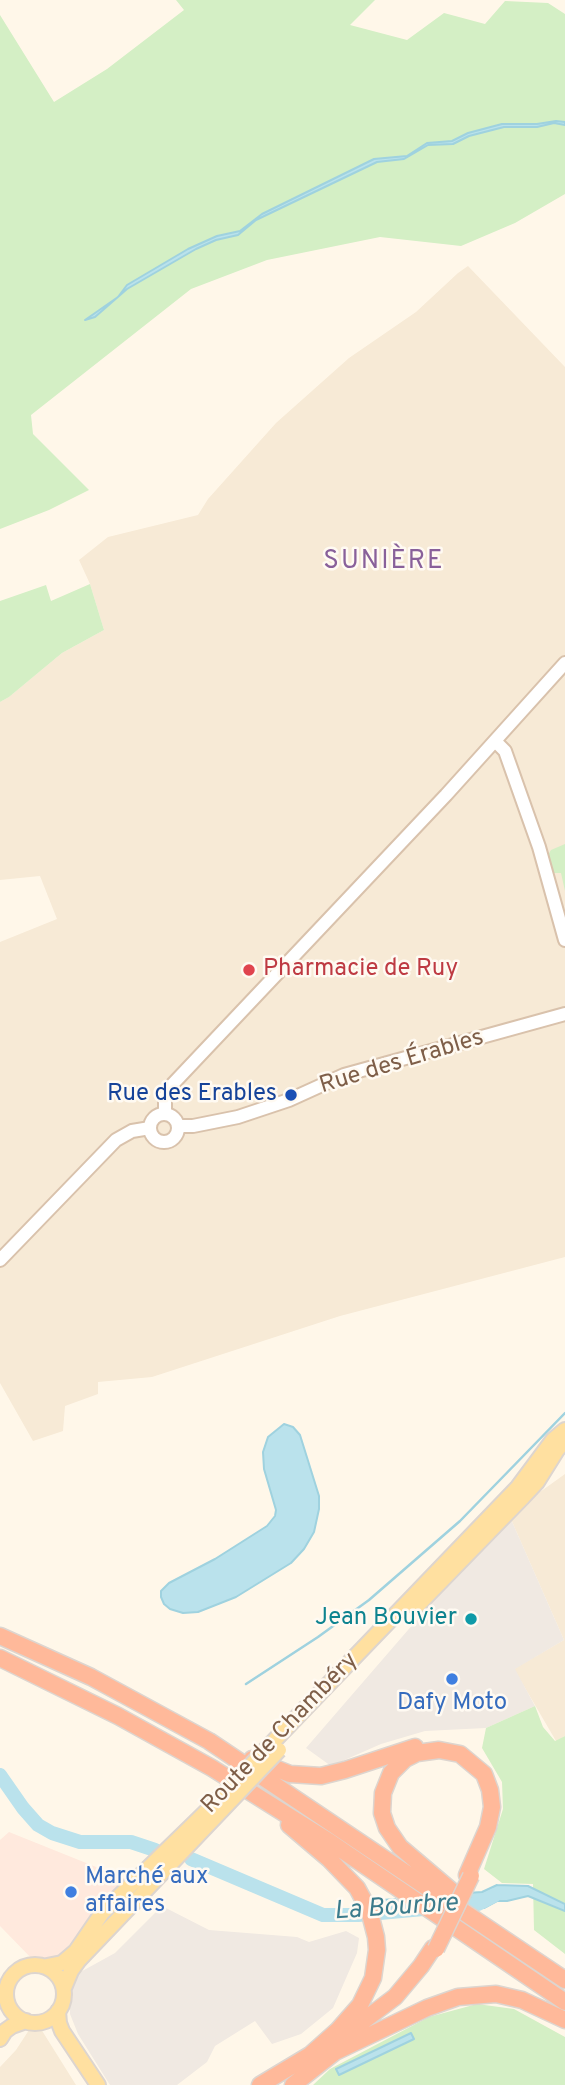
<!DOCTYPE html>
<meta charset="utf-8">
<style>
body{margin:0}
canvas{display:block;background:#fff7e9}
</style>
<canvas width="565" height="2085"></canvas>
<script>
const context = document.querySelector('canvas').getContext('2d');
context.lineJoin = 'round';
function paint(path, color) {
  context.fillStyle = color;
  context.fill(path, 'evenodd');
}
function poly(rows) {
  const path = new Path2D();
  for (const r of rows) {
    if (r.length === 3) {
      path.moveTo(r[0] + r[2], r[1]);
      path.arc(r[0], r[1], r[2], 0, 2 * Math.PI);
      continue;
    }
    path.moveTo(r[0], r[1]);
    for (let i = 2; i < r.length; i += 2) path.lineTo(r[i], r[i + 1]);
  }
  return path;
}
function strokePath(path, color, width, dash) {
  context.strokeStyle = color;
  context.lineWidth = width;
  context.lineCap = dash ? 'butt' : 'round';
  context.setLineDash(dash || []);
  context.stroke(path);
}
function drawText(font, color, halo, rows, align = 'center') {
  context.font = font + ' Overpass,sans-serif';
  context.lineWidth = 5;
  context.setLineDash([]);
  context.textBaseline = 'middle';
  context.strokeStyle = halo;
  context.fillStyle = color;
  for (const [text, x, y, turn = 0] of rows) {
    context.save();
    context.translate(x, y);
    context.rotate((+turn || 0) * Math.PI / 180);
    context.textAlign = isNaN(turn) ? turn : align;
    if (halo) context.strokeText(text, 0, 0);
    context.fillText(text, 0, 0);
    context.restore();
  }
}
paint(poly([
 [468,266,565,367,565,1257,340,1316,152,1377,98,1382,98,1394,65,1406,63,1431,33,1441,0,1383,0,942,57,919,40,876,0,880,0,702,9,697,62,653,104,630,90,584,79,560,108,537,198,515,208,499,276,423,349,358,416,312,458,273],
 [565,1474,565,1736,556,1741,514,1669,564,1640,510,1517,526,1502],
 [41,2029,76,2085,0,2085,0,2067,16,2050,29,2030]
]), '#f7ead6');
paint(poly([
 [9,1832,126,1879,61,1955,34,1961,0,1926,0,1840]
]), '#ffe9dd');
paint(poly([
 [510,1517,564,1640,515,1669,535,1706,486,1728,425,1731,381,1744,331,1766,306,1748,459,1571],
 [162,1906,209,1930,297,1937,309,1942,346,1931,359,1938,357,1953,333,2008,301,2034,272,2044,255,2021,215,2046,207,2062,177,2085,110,2085,78,2034,70,2014,70,1992,75,1975,115,1953]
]), '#f0e9e2');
paint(poly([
 [176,0,375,0,350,25,407,40,444,13,485,24,505,1,548,3,565,14,565,194,515,223,461,246,380,237,267,260,191,289,31,415,33,434,89,490,49,510,0,529,0,15,54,102,107,69,184,10],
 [90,584,104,630,62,653,9,697,0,702,0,601,46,585,51,601],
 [565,844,565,891,561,873,554,873,548,855,551,850],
 [535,1706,543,1727,555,1741,565,1736,565,1954,534,1930,533,1884,502,1883,484,1869,503,1809,502,1782,482,1748,486,1728],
 [477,2004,514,2009,565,2037,565,2085,313,2085,330,2069,429,2017]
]), '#d4efc5');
const water = poly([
 [556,121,565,122,565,125,554,123,537,127,504,127,469,136,453,144,428,145,404,159,377,162,256,220,238,235,216,240,196,249,127,289,95,317,85,320,118,297,127,285,188,249,217,236,240,231,262,214,374,159,407,156,427,143,452,141,468,133,502,124,537,124,556,121],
 [284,1424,293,1427,300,1435,319,1496,319,1509,314,1532,304,1549,291,1563,236,1597,198,1612,183,1613,170,1609,164,1604,161,1597,161,1591,169,1583,215,1559,267,1526,275,1516,276,1510,264,1469,263,1452,268,1437,284,1424],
 [497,1885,528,1886,565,1904,565,1911,528,1896,507,1901,497,1901,484,1908,466,1895,467,1893,482,1892,497,1885],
 [395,1899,416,1913,416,1914,377,1917,370,1901,395,1899],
 [411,2033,414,2039,339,2075,336,2069,411,2033]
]);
paint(water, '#bae2ec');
strokePath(water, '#9fd2df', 2);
strokePath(poly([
 [246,1684,318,1637,369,1600,460,1521,565,1413]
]), '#9fd2df', 2.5);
strokePath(poly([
 [0,1775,23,1808,38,1825,52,1833,80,1842,131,1842,155,1850],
 [191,1859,323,1915,358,1915,478,1904,495,1895]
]), '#bae2ec', 14);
const secondary = poly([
 [495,741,505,751,539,847,565,940],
 [165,1113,165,1097,170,1087,446,795,565,663],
 [164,1128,14],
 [179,1126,193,1126,238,1117,289,1100,344,1075,565,1014],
 [0,1260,116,1140,132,1131,150,1128]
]);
const primary = poly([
 [417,1606,523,1497,537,1482,557,1450,565,1441],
 [271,1744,518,1487,553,1440,565,1430],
 [35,1994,29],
 [47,1966,62,1963,76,1951,102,1913,214,1804],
 [64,1988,71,1971,79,1960,222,1810],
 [58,2011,59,2023,62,2031,98,2085],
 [0,2039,5,2031,12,2026,26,2021]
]);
const highway = poly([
 [0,1636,91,1677,209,1741,565,1980],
 [0,1658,118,1716,212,1768,330,1842,565,2002],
 [252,1759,290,1774,321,1776,345,1770,415,1747],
 [289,1825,329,1859,357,1888,369,1910,376,1937,377,1950,373,1978,360,2005,338,2030,310,2055],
 [453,1892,400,1847,387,1828,382,1813,383,1793,391,1773,405,1759,417,1753,439,1750,460,1754,484,1774,490,1790,492,1807,488,1827,467,1875],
 [338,2040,395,1997,421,1966,433,1948],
 [335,2052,427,2008,458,1997,496,1994,522,2000,565,2020],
 [260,2085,310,2055,319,2052],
 [293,2085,335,2052]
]);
strokePath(secondary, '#d9c2ac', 16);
strokePath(primary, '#ddd5cf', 18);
strokePath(highway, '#ddd5cf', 19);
strokePath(secondary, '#fff', 12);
strokePath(primary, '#ffe0a0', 14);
strokePath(highway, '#ffb99a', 16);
const primaryBridge = poly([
 [214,1804,271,1744],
 [222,1810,279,1750]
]);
const highwayBridge = poly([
 [436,1949,471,1876]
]);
strokePath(primaryBridge, '#ddd5cf', 18, []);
strokePath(highwayBridge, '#ddd5cf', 19, []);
strokePath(primaryBridge, '#ffe0a0', 14);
strokePath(highwayBridge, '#ffb99a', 16);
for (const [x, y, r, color] of [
 [249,970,7,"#e0444e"],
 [291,1095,7,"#1a4fb4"],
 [471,1619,7,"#0f9aa8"],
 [452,1679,7,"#3f7fe0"],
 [71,1892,7,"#3f7fe0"]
]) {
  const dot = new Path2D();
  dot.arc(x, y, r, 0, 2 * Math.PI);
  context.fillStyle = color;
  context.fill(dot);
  strokePath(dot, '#fffaf2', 2.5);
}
drawText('24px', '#be3a42', '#fffaf2', [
 ["Pharmacie de Ruy",263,970]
], 'left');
drawText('24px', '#7e5e48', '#fffaf2', [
 ["Rue des Érables",402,1063,-17],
 ["Route de Chambéry",281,1734,-46]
]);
drawText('24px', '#164399', '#fffaf2', [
 ["Rue des Erables",277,1095]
], 'right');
drawText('24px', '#0d838f', '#fffaf2', [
 ["Jean Bouvier",457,1619]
], 'right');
drawText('24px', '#366cbe', '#fffaf2', [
 ["Dafy Moto",452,1704],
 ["Marché aux",85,1878,"left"],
 ["affaires",85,1906,"left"]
]);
context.letterSpacing = '2px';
drawText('26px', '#89609a', '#fffaf2', [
 ["SUNIÈRE",384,563]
]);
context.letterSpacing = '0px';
drawText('italic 26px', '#3b7b8c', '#fffaf2', [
 ["La Bourbre",396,1909,-4]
]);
</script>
